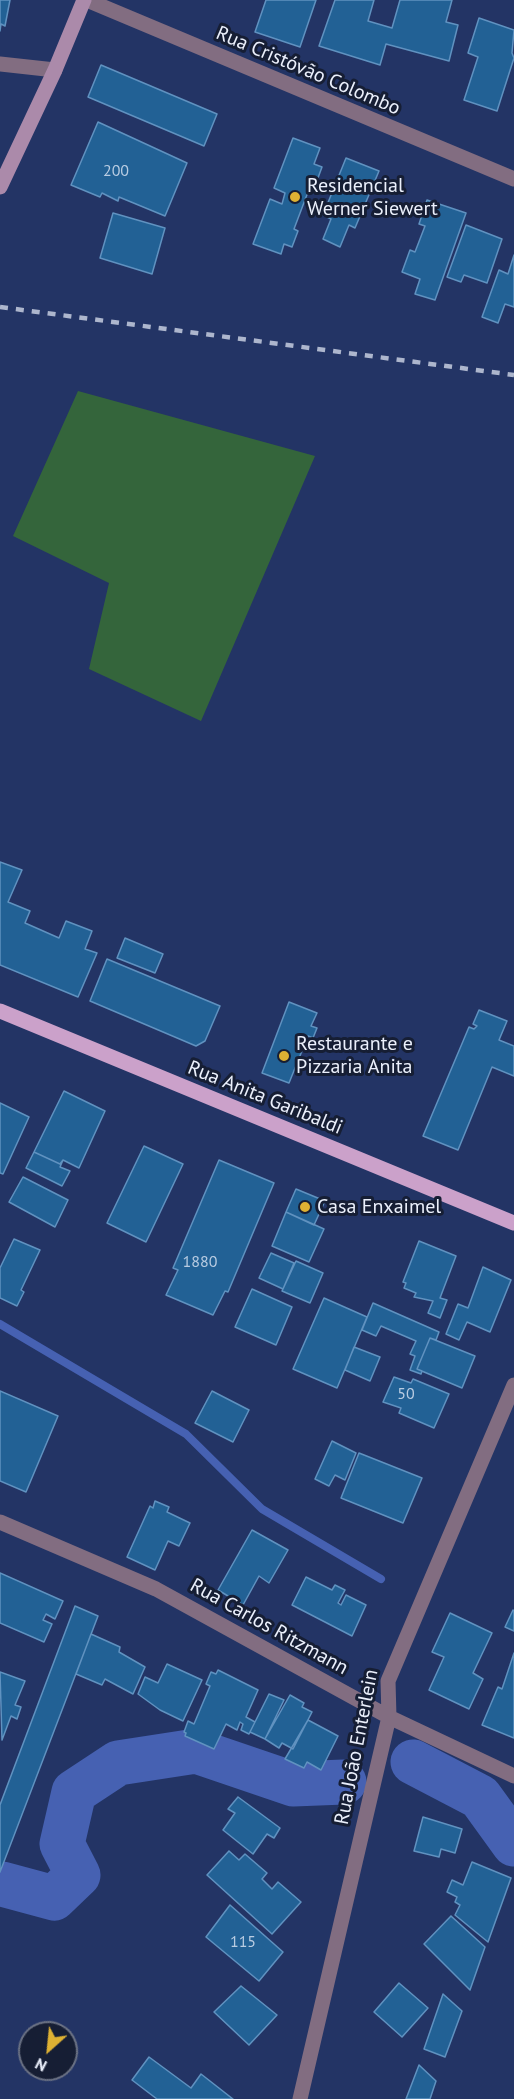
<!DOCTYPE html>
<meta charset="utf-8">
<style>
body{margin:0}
#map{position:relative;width:514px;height:2099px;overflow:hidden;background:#233465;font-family:"PT Sans",sans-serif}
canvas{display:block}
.north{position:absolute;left:18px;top:2021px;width:60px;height:60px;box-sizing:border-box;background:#161e34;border:2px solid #6b7284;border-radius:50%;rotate:207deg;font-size:16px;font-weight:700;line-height:24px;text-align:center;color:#ebf0fc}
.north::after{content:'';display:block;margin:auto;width:21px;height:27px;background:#deb133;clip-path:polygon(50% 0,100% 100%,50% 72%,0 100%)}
</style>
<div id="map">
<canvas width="514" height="2099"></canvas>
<div class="north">N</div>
</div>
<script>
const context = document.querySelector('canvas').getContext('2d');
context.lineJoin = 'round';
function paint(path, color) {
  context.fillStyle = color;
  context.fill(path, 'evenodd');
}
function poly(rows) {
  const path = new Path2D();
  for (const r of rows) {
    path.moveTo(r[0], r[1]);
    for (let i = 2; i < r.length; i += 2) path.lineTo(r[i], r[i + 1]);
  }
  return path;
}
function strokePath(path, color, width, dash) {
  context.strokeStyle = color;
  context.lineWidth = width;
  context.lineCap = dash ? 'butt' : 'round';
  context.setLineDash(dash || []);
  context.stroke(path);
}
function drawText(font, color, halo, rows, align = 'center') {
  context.font = font + ' "PT Sans",sans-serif';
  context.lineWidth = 6;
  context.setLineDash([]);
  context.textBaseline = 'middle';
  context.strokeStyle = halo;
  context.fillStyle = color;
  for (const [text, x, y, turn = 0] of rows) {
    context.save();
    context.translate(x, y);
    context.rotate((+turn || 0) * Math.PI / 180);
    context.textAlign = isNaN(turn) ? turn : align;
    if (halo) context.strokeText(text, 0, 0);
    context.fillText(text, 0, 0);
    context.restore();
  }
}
paint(poly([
 [78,391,315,456,201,721,89,669,109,583,13,536]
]), '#34653b');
strokePath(poly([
 [0,1324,186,1434,262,1509,381,1579]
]), '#4661b2', 8);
strokePath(poly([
 [413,1762,480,1797,514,1844],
 [2,1884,54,1898,78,1875,62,1844,74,1792,118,1763,196,1751,293,1784,344,1782]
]), '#4661b2', 45);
const building = poly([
 [0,0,10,0,5,26,1,24,0,31,0,0],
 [266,0,316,0,300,47,255,32,266,0],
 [335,0,374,0,368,21,392,28,400,0,452,0,446,22,458,25,449,61,386,44,380,65,319,46,335,0],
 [479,18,514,30,512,53,514,58,497,111,464,100,478,57,468,53,479,18],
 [101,65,217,114,204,146,88,97,101,65],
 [98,122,187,163,165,216,119,197,118,201,102,193,100,197,71,185,98,122],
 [293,138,320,148,314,164,322,167,315,186,311,184,294,229,298,231,292,247,284,244,281,254,253,244,270,199,282,204,285,193,274,188,293,138],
 [346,158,379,171,355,228,349,225,340,247,323,239,331,219,323,215,346,158],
 [427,200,466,213,435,300,415,294,420,279,402,272,410,250,415,252,425,226,419,224,427,200],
 [113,213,165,228,152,274,100,258,113,213],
 [466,225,502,239,487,283,464,275,461,282,447,277,466,225],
 [514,255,514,307,505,304,498,323,482,317,499,270,508,274,514,255],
 [0,862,22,870,8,902,30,911,25,923,59,938,66,921,92,931,85,949,97,953,78,997,0,965,0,862],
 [125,938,163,954,155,973,117,958,125,938],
 [107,959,220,1006,205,1041,196,1046,90,1001,107,959],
 [289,1002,317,1013,311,1026,317,1028,313,1038,308,1036,289,1083,262,1073,289,1002],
 [479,1010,507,1021,499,1040,514,1046,514,1076,492,1067,458,1150,423,1136,469,1027,474,1029,477,1026,473,1024,479,1010],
 [64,1091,105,1111,79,1168,63,1160,60,1164,34,1152,64,1091],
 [0,1103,29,1117,3,1174,0,1173,0,1103],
 [144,1146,183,1164,146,1242,107,1223,144,1146],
 [34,1152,60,1164,63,1160,60,1167,70,1171,62,1186,26,1168,34,1152],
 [219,1160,274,1183,228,1292,225,1291,213,1315,166,1295,178,1270,173,1268,219,1160],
 [23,1177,68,1200,55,1227,9,1202,23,1177],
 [296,1189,325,1201,314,1225,286,1212,296,1189],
 [286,1212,324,1229,309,1262,272,1246,286,1212],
 [14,1239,40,1250,21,1290,24,1292,17,1306,0,1298,0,1268,14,1239],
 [419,1241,456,1256,440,1298,447,1300,440,1318,428,1313,433,1301,414,1297,416,1293,404,1288,406,1283,403,1282,419,1241],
 [271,1253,294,1263,283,1289,259,1278,271,1253],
 [296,1261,323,1273,310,1303,282,1291,296,1261],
 [483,1267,511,1280,490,1332,467,1322,459,1340,446,1334,458,1304,468,1308,483,1267],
 [252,1289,292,1307,276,1345,235,1327,252,1289],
 [324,1298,367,1317,337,1388,293,1369,324,1298],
 [373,1303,439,1332,436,1340,430,1338,417,1369,422,1371,421,1374,410,1370,415,1356,410,1354,416,1341,381,1326,376,1336,362,1330,373,1303],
 [430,1338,475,1356,462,1388,417,1369,430,1338],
 [354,1347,380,1357,370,1381,345,1370,354,1347],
 [394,1377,411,1383,413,1379,449,1394,434,1428,399,1413,401,1408,383,1402,394,1377],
 [0,1391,58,1416,26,1492,0,1481,0,1391],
 [212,1391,249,1410,233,1442,195,1423,212,1391],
 [332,1441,356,1453,345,1480,335,1475,329,1486,315,1479,332,1441],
 [359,1453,422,1478,403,1523,341,1498,359,1453],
 [155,1501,169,1507,167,1512,190,1523,179,1546,168,1541,155,1570,127,1557,150,1506,153,1508,155,1501],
 [252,1530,288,1550,269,1583,259,1576,243,1605,218,1590,252,1530],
 [0,1573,63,1601,55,1619,46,1614,43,1620,52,1624,44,1642,0,1623,0,1573],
 [306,1577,332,1590,335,1585,345,1590,338,1603,341,1605,346,1595,366,1605,352,1636,292,1605,306,1577],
 [75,1606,98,1616,0,1872,0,1805,75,1606],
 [513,1610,514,1611,514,1631,505,1627,513,1610],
 [450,1613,492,1633,473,1673,483,1679,469,1709,429,1690,444,1657,432,1652,450,1613],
 [91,1634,120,1647,119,1652,145,1667,133,1694,105,1679,102,1685,76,1674,91,1634],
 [514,1653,514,1738,482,1725,498,1687,502,1689,514,1653],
 [167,1664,202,1680,183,1721,160,1710,138,1694,145,1677,158,1683,167,1664],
 [218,1670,258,1690,246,1717,255,1722,249,1734,241,1730,243,1724,240,1722,237,1730,226,1724,214,1749,185,1736,186,1733,184,1732,188,1721,194,1724,210,1686,206,1684,211,1672,216,1674,218,1670],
 [0,1672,25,1681,15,1705,21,1707,17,1719,11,1716,2,1740,0,1672],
 [269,1694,284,1700,265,1739,250,1732,269,1694],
 [290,1695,304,1703,302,1707,312,1712,293,1749,282,1743,279,1748,265,1739,290,1695],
 [308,1720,338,1736,321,1770,307,1762,304,1768,285,1759,308,1720],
 [238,1797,280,1828,274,1838,267,1834,253,1854,223,1830,235,1813,228,1809,238,1797],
 [423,1817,462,1829,455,1853,441,1849,439,1857,414,1851,423,1817],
 [229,1851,239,1860,245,1854,267,1873,262,1879,272,1889,278,1882,301,1902,272,1934,207,1875,229,1851],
 [472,1862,511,1878,488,1942,455,1915,460,1905,455,1902,457,1897,447,1892,452,1880,463,1885,472,1862],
 [230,1905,283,1952,259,1981,206,1937,230,1905],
 [451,1916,485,1947,470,1990,424,1944,451,1916],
 [399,1983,428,2008,402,2037,374,2012,399,1983],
 [241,1986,277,2015,249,2045,214,2012,241,1986],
 [443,1994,462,2011,445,2057,424,2049,443,1994],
 [149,2057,191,2088,201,2074,233,2099,157,2099,132,2080,149,2057],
 [419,2065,436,2081,430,2099,406,2099,419,2065]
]);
paint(building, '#226195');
strokePath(building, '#6092c0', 1.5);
strokePath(poly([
 [87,0,514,179],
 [0,64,55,70],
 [0,1522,156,1589,389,1717,514,1776],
 [300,2099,389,1717,388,1681,514,1385]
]), '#826d81', 15);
strokePath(poly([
 [0,187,55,70,84,0]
]), '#ab8aaa', 15);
strokePath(poly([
 [0,1011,514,1223]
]), '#cba1ca', 15);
strokePath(poly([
 [0,307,514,375]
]), '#adb6cd', 4.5, [8, 8]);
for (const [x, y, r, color] of [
 [295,197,6,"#deb133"],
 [284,1056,6,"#deb133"],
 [305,1207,6,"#deb133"]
]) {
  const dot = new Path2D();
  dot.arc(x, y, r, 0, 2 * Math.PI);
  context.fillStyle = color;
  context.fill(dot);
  strokePath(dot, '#161e34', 2);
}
drawText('16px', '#b9cce2', null, [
 ["200",116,171],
 ["1880",200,1262],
 ["50",406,1394],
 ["115",243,1942]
]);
drawText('20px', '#ebf0fc', '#161e34', [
 ["Rua Cristóvão Colombo",308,71,23],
 ["Rua Anita Garibaldi",265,1098,22],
 ["Rua Carlos Ritzmann",269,1627,29],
 ["Rua João Enterlein",357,1747,-79]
]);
drawText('20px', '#ebf0fc', '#161e34', [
 ["Residencial",307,186],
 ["Werner Siewert",307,209],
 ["Restaurante e",296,1044],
 ["Pizzaria Anita",296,1067],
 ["Casa Enxaimel",317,1207]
], 'left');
</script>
